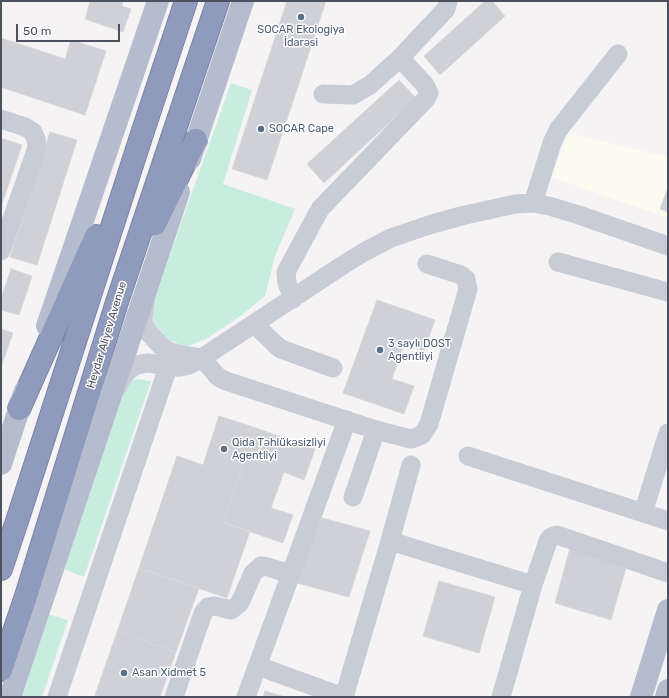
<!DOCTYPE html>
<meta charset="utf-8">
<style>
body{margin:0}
#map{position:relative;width:669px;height:698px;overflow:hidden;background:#f5f3f3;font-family:Rubik,sans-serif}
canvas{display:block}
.frame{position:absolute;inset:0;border:2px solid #4c515f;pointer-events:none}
.scale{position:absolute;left:16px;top:24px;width:104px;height:18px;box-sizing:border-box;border:2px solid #4c515f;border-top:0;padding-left:5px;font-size:12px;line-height:14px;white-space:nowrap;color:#4c515f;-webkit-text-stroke:3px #fff;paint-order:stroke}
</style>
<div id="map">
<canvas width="669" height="698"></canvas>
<div class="frame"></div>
<div class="scale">50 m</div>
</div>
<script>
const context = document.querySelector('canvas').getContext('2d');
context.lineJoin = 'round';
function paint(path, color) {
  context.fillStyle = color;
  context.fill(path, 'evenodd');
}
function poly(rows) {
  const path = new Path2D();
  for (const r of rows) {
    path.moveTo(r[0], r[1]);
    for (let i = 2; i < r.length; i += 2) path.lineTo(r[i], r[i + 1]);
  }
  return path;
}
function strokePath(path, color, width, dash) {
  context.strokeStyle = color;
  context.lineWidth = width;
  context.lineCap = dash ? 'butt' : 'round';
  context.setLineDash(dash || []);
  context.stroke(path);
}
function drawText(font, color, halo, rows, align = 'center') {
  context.font = font + ' Rubik,sans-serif';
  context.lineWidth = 3;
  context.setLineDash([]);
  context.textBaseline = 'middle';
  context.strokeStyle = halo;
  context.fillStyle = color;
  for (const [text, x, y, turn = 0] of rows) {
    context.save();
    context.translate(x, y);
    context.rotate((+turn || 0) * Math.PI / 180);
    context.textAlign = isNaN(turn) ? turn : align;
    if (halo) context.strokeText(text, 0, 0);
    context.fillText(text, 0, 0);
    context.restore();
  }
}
paint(poly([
 [569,133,668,157,668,218,551,177]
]), '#fcfbf0');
paint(poly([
 [231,83,252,90,223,184,295,209,275,256,265,296,242,315,206,339,186,347,167,339,155,328,151,308],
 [135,379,151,381,84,577,64,569,122,393,128,384],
 [48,614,68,620,42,697,21,697]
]), '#c7eddf');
const building = poly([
 [86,1,123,1,122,6,131,9,123,32,85,19,90,2,86,1],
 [287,1,326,1,267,180,232,169,287,1],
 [485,1,492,1,505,16,440,75,424,56,485,1],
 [1,38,65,59,71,40,106,51,85,115,1,87,1,38],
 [399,80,416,98,324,183,307,164,399,80],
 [50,132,77,140,37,265,10,257,50,132],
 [1,138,22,145,1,207,1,138],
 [668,188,668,212,660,209,668,188],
 [11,269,32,276,19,315,1,310,1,299,11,269],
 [377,300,435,320,424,351,404,344,392,379,414,386,404,414,343,393,377,300],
 [1,329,13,333,1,367,1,329],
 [219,416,256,428,224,523,250,531,227,598,139,568,177,456,203,465,219,416],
 [256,428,315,449,304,480,284,472,271,508,293,515,283,543,224,523,256,428],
 [319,517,370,531,349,597,297,583,319,517],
 [570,548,627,564,611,620,555,603,570,548],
 [139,568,199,588,176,652,117,632,139,568],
 [439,581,495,597,479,653,423,636,439,581],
 [117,632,176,652,160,697,101,697,95,695,117,632],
 [265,691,285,697,263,697,265,691]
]);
paint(building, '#d0d1d6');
strokePath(building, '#d7d8dd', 1);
const highway = poly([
 [155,224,196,140],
 [19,409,96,236],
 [1,569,19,515,141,137,186,1],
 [1,670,26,596,117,302,218,1]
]);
strokePath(highway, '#7b85a8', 24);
strokePath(poly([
 [323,94,353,95,370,85,400,58,446,9,448,1],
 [1,119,25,127,33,132,36,139,37,147,1,251],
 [533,203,552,143,558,130,618,54],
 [558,262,668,292],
 [293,299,287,283,286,272,320,209,425,100,429,93,425,85,400,58],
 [145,302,143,318,144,325,148,332,161,346,170,352,187,356,202,358,218,377,226,381,376,430,353,497],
 [254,324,276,345,281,349,333,368],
 [116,389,121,380,127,372,134,366,141,364,149,363,168,367,180,367,189,365,202,358,343,265,364,252,391,238,429,225,461,216,515,204,533,203,549,206,579,215,668,246],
 [376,430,411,439,422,435,429,424,468,289,466,279,461,275,427,264],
 [468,456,668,521],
 [643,513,668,433],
 [390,541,533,585,548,541,551,537,557,535,668,573],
 [258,666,343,697],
 [57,697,168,367],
 [174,697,203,613,208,607,215,606,231,610,239,604,243,596,253,573,261,566,268,567,290,574],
 [246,697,347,420],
 [344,697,390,541,411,465],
 [501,697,533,585]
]), '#c8ccd6', 19);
strokePath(poly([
 [190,159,243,1],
 [47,326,158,1],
 [1,464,25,391],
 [10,697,179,192],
 [641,697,668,610],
 [666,697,668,690]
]), '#b5bcce', 22);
strokePath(highway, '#8f9abc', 22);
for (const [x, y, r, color] of [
 [301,17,4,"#5c6f8a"],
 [261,129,4,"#5c6f8a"],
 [380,350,4,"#5c6f8a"],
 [224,449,4,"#5c6f8a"],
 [124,673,4,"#5c6f8a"]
]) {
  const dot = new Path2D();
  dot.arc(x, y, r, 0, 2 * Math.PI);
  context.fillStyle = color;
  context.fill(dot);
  strokePath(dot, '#fff', 1.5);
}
drawText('11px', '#4e5e75', '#fff', [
 ["SOCAR Ekologiya",301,30,"center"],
 ["İdarəsi",301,43,"center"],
 ["SOCAR Cape",269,129],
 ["3 saylı DOST",388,344],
 ["Agentliyi",388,357],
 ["Qida Təhlükəsizliyi",232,443],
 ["Agentliyi",232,456],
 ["Asan Xidmet 5",132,673]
], 'left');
drawText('11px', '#4c515f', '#fff', [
 ["Heydar Aliyev Avenue",107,335,-73]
]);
</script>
